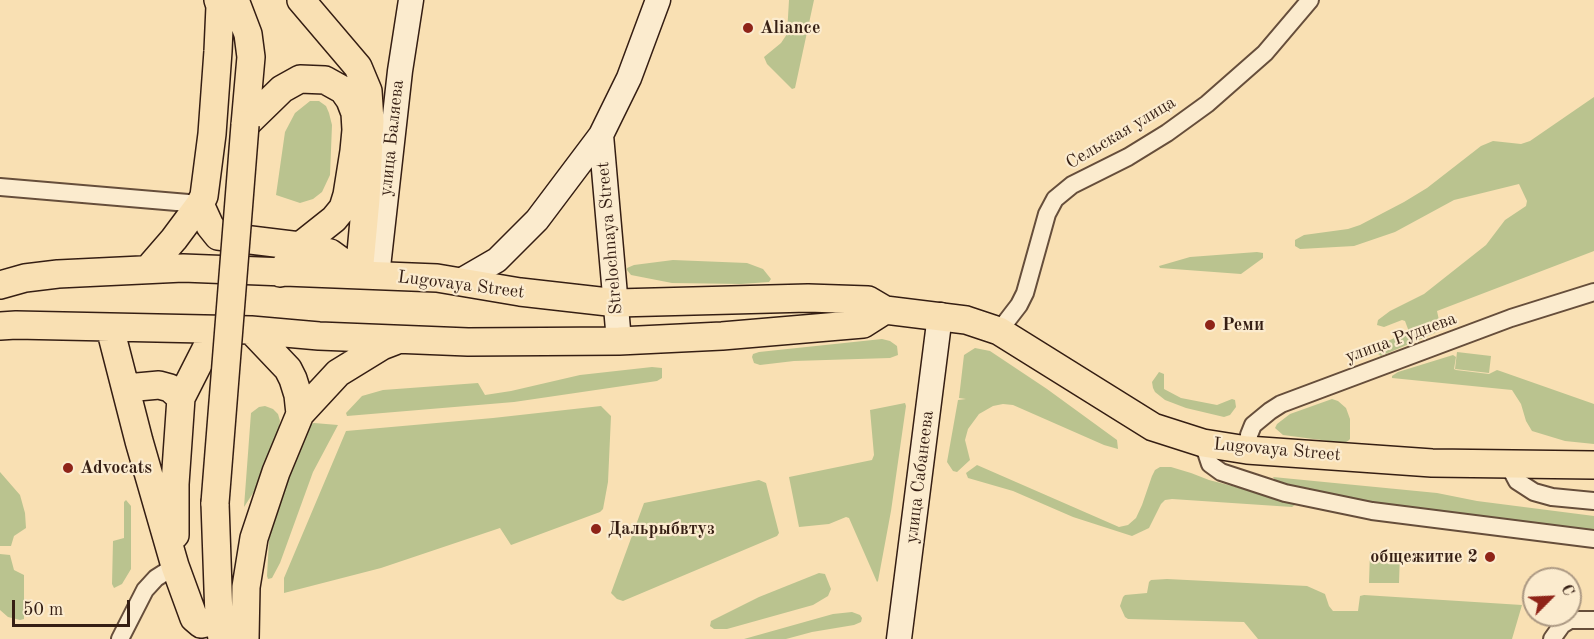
<!DOCTYPE html>
<meta charset="utf-8">
<style>
body{margin:0}
#map{position:relative;width:1594px;height:639px;overflow:hidden;background:#f9e0b3;font-family:"Old Standard TT",serif}
canvas{display:block}
.north{position:absolute;left:1522px;top:567px;width:60px;height:60px;box-sizing:border-box;background:#fbebce;border:2px solid #ac9983;border-radius:50%;rotate:66deg;font-size:16px;font-weight:700;line-height:24px;text-align:center;color:#351e13}
.north::after{content:'';display:block;margin:auto;width:21px;height:27px;background:#8f2418;clip-path:polygon(50% 0,100% 100%,50% 72%,0 100%)}
.scale{position:absolute;left:12px;top:600px;width:118px;height:27px;box-sizing:border-box;border:3px solid #351e13;border-top:0;padding-left:8px;font-size:18px;line-height:21px;white-space:nowrap;color:#351e13;-webkit-text-stroke:4px #fbebce;paint-order:stroke}
</style>
<div id="map">
<canvas width="1594" height="639"></canvas>
<div class="north">С</div>
<div class="scale">50 m</div>
</div>
<script>
const context = document.querySelector('canvas').getContext('2d');
context.lineJoin = 'round';
function paint(path, color) {
  context.fillStyle = color;
  context.fill(path, 'evenodd');
}
function poly(rows) {
  const path = new Path2D();
  for (const r of rows) {
    path.moveTo(r[0], r[1]);
    for (let i = 2; i < r.length; i += 2) path.lineTo(r[i], r[i + 1]);
  }
  return path;
}
function strokePath(path, color, width, dash) {
  context.strokeStyle = color;
  context.lineWidth = width;
  context.lineCap = dash ? 'butt' : 'round';
  context.setLineDash(dash || []);
  context.stroke(path);
}
function drawText(font, color, halo, rows, align = 'center') {
  context.font = font + ' "Old Standard TT",serif';
  context.lineWidth = 4.5;
  context.setLineDash([]);
  context.textBaseline = 'middle';
  context.strokeStyle = halo;
  context.fillStyle = color;
  for (const [text, x, y, turn = 0] of rows) {
    context.save();
    context.translate(x, y);
    context.rotate((+turn || 0) * Math.PI / 180);
    context.textAlign = isNaN(turn) ? turn : align;
    if (halo) context.strokeText(text, 0, 0);
    context.fillText(text, 0, 0);
    context.restore();
  }
}
paint(poly([
 [789,0,814,0,795,88,792,89,767,64,764,57,781,43,787,34],
 [1594,97,1594,251,1437,311,1440,325,1435,333,1381,356,1378,354,1377,352,1381,344,1408,332,1408,329,1405,321,1402,320,1384,327,1377,325,1378,320,1390,311,1424,294,1486,245,1505,220,1526,206,1527,201,1519,184,1454,200,1395,232,1354,246,1300,249,1295,246,1295,240,1304,235,1348,229,1360,225,1404,202,1427,188,1481,146,1493,141,1521,144,1530,141],
 [310,101,319,101,326,106,329,113,332,125,330,175,322,192,313,199,300,203,276,195,285,132,295,113],
 [1257,252,1263,253,1263,258,1241,274,1160,268,1159,266,1190,257],
 [673,260,747,263,763,269,771,279,769,282,741,284,672,283,631,275,627,270,627,268,634,265],
 [882,339,890,341,897,346,898,355,890,358,794,361,760,365,754,363,752,357,753,354,759,352],
 [975,348,990,351,1047,389,1117,440,1118,449,1104,445,1013,405,1003,404,993,406,979,414,968,429,965,440,970,460,957,472,953,471,947,462,958,400,966,399,959,398,964,355],
 [1457,352,1491,356,1489,373,1455,369],
 [1453,355,1456,357,1454,369,1456,370,1489,374,1497,370,1500,371,1594,404,1594,444,1565,441,1532,431,1526,421,1521,404,1512,390,1392,378,1392,376,1398,372],
 [652,367,662,368,662,378,657,381,514,402,347,416,346,413,362,396,383,390,478,383,485,395,511,391,580,375],
 [1159,372,1164,374,1164,389,1181,398,1217,405,1232,399,1235,400,1236,407,1230,415,1224,417,1186,408,1165,400,1155,392,1153,388,1152,382],
 [1332,399,1338,401,1346,408,1350,419,1350,439,1348,441,1344,443,1283,435,1275,428,1277,424,1290,414],
 [905,403,906,406,891,511,878,581,877,582,849,518,846,517,829,524,799,527,789,477,872,460,874,455,870,410],
 [265,406,273,409,278,414,280,421,278,432,255,490,244,507,251,413,259,407],
 [601,406,611,416,608,482,603,509,600,512,511,545,500,528,381,568,284,593,284,578,346,431,493,418],
 [314,423,338,425,313,472,280,563,272,578,268,579,267,576,269,540,284,487,311,424],
 [977,465,1119,527,1128,525,1136,518,1142,505,1152,476,1155,470,1160,467,1171,467,1191,473,1209,480,1286,500,1295,505,1292,507,1172,499,1165,500,1161,504,1149,528,1132,536,1073,517,1013,491,968,478,966,473],
 [0,472,20,495,25,513,26,528,14,536,11,546,0,546],
 [1273,477,1437,493,1477,501,1594,516,1594,532,1365,501,1276,482],
 [759,480,766,483,779,533,777,536,623,601,617,599,611,593,644,503],
 [126,500,131,506,131,569,122,584,114,588,112,584,113,541,124,538,124,502],
 [1370,552,1400,553,1399,583,1369,583],
 [0,554,10,555,14,570,24,575,24,619,20,620,8,617,0,610],
 [819,573,825,574,831,589,828,596,813,605,727,629,714,629,710,626,711,621,759,597],
 [1167,579,1307,586,1325,594,1329,606,1333,611,1358,611,1360,596,1364,595,1522,605,1512,639,1258,639,1244,622,1128,619,1125,617,1120,606,1123,597,1125,595,1147,593,1149,582,1151,580],
 [852,612,860,615,862,618,861,622,854,625,812,632,786,639,744,639,833,614]
]), '#bac38f');
const street = poly([
 [0,187,200,204],
 [999,331,1019,305,1025,293,1047,214,1055,199,1072,185,1128,157,1167,133,1207,104,1265,53,1310,0],
 [1203,443,1210,464,1221,472,1285,493,1372,511,1594,539],
 [1247,450,1249,435,1253,425,1270,411,1281,404,1511,318,1594,292],
 [1508,464,1517,481,1534,492,1552,497,1594,501],
 [120,639,145,590,156,578,175,566],
 [1552,639,1562,625,1570,620,1594,620]
]);
const secondary = poly([
 [601,135,619,341],
 [377,276,400,71,411,0],
 [459,282,497,260,537,220,601,135,629,78,658,0],
 [899,639,940,315]
]);
const primary = poly([
 [235,0,248,34,251,57,245,125],
 [301,0,358,67,368,91,370,121,366,199,359,274],
 [245,125,282,89,300,79,325,80,343,90,350,100,355,113,356,130,354,151,347,195,343,208,334,219,300,246,280,273],
 [200,204,210,226,218,236,300,246,330,253,359,274],
 [148,269,174,239,200,204,204,196,212,134,218,51,220,6,218,0],
 [0,285,25,278,58,274,183,268,437,278,520,292,617,303,808,298,868,300,885,310,966,320,999,331,1153,427,1203,443,1247,450,1432,463,1594,465],
 [0,326,16,325,251,330,319,336,468,342,619,341,722,336,863,324,885,310],
 [110,328,139,441,175,566,194,618,201,624,210,622,219,617],
 [251,330,288,369,293,379,298,395,300,414],
 [126,388,159,385,170,388,181,398],
 [215,503,219,617,222,639],
 [175,535,175,484,181,398,215,331],
 [245,639,246,587,254,538,276,472,300,414,338,373,382,346,395,341]
]);
strokePath(street, '#664e3b', 20);
strokePath(secondary, '#351e13', 27);
strokePath(primary, '#351e13', 30);
strokePath(street, '#fbebce', 16);
strokePath(secondary, '#fbebce', 24);
strokePath(primary, '#f9e0b3', 27);
const primaryBridge = poly([
 [215,503,245,125]
]);
strokePath(primaryBridge, '#351e13', 30, []);
strokePath(primaryBridge, '#f9e0b3', 27);
for (const [x, y, r, color] of [
 [748,28,6,"#8f2418"],
 [1210,325,6,"#8f2418"],
 [68,468,6,"#8f2418"],
 [596,529,6,"#8f2418"],
 [1490,557,6,"#8f2418"]
]) {
  const dot = new Path2D();
  dot.arc(x, y, r, 0, 2 * Math.PI);
  context.fillStyle = color;
  context.fill(dot);
  strokePath(dot, '#fbebce', 2);
}
drawText('bold 18px', '#351e13', '#fbebce', [
 ["Aliance",760,28],
 ["Реми",1222,325],
 ["Advocats",80,468],
 ["Дальрыбвтуз",608,529],
 ["общежитие 2",1478,557,"right"]
], 'left');
drawText('18px', '#351e13', '#fbebce', [
 ["Сельская улица",1121,133,-31],
 ["улица Баляева",392,138,-84],
 ["Strelochnaya Street",610,238,-95],
 ["Lugovaya Street",461,285,7],
 ["улица Руднева",1401,338,-20],
 ["Lugovaya Street",1277,450,5],
 ["улица Сабанеева",920,477,-83]
]);
</script>
